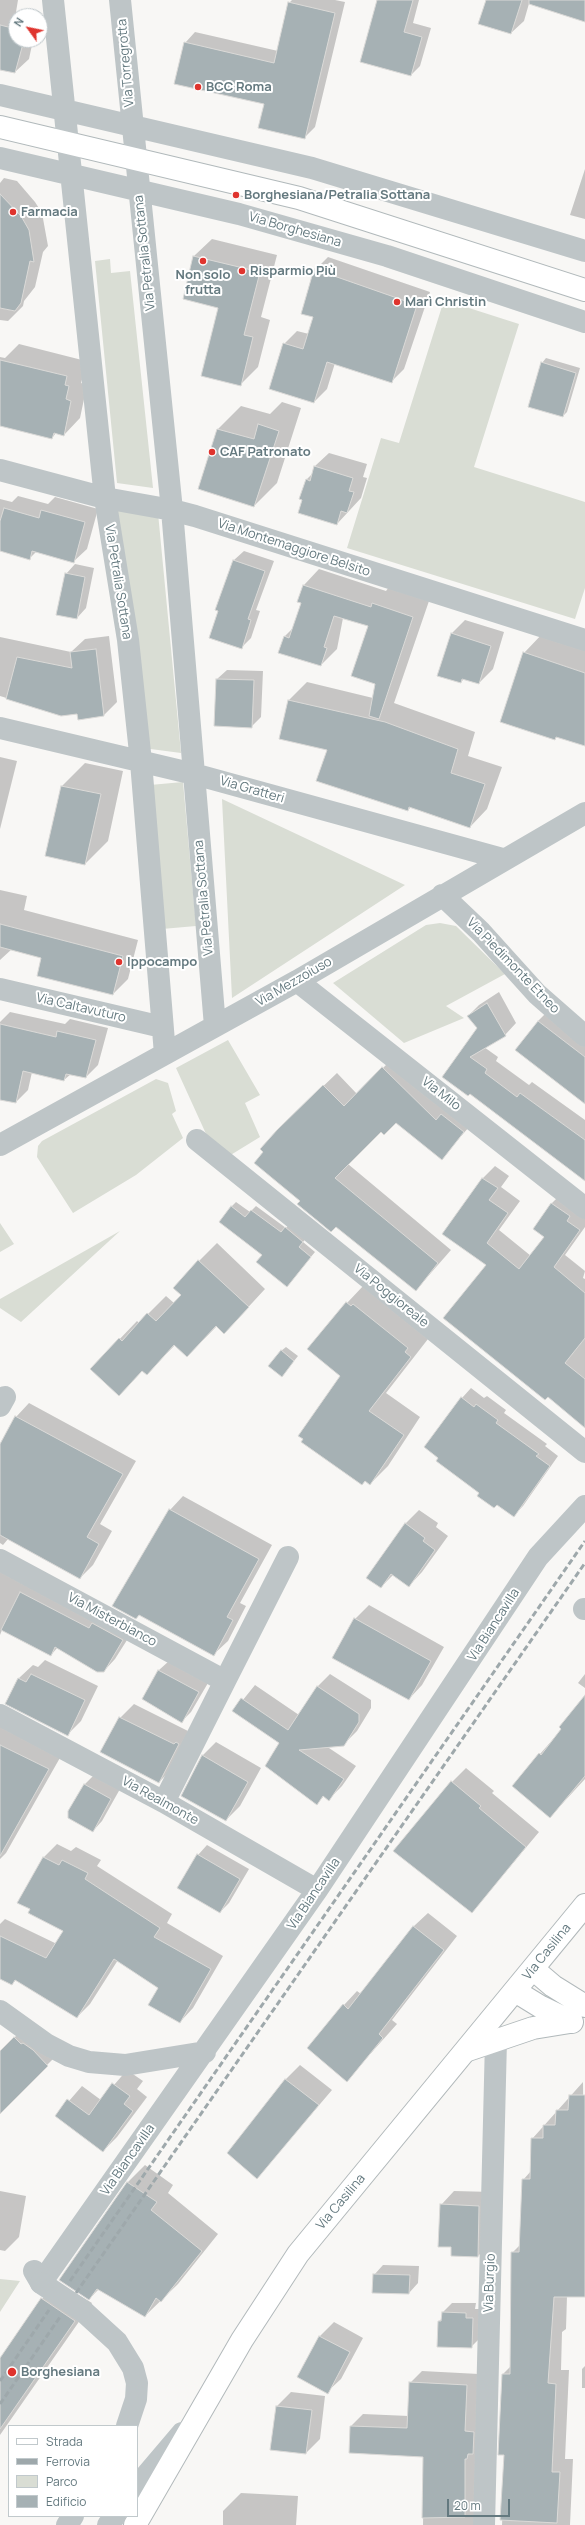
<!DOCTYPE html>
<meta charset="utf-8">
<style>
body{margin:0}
#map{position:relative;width:585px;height:2525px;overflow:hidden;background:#f8f7f5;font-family:Manrope,sans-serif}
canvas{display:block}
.legend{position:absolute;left:8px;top:2425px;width:130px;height:92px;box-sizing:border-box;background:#fff;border:1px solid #c1c9cc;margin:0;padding:5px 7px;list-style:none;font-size:12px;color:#64797f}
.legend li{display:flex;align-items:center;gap:8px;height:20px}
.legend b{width:20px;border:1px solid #c1c9cc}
.north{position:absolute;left:8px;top:8px;width:40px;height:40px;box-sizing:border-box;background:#fff;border:1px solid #c1c9cc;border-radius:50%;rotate:303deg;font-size:11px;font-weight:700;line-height:16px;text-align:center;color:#64797f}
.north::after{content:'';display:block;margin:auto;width:14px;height:18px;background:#df342e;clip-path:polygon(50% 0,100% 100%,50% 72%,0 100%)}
.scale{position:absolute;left:447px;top:2499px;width:63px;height:18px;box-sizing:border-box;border:2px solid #64797f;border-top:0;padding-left:5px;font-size:12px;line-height:14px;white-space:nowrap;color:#64797f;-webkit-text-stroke:3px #fff;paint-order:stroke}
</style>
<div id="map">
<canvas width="585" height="2525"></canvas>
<ul class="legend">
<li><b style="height:5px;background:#fff"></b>Strada</li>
<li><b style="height:5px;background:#9ea8ab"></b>Ferrovia</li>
<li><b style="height:11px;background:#d9ddd4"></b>Parco</li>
<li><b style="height:11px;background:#a6b1b4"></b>Edificio</li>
</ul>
<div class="north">N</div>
<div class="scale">20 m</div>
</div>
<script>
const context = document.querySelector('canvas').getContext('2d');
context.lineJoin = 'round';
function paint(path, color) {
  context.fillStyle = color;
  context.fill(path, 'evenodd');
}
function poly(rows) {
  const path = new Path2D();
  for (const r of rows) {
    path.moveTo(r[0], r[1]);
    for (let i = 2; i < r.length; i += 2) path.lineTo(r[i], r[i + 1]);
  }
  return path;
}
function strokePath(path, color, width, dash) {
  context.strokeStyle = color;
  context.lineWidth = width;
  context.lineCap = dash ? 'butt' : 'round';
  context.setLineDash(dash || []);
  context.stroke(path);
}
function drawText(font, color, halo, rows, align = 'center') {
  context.font = font + ' Manrope,sans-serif';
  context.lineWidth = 4;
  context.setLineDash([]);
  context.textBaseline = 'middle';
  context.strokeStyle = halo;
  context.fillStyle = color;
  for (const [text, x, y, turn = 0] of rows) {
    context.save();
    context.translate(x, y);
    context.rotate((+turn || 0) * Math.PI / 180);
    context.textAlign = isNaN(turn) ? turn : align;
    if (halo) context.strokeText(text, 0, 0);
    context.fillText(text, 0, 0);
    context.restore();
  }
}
paint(poly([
 [110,259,111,273,130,271,153,488,117,483,95,261],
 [444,300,519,324,474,467,585,502,585,588,575,619,347,548,381,438,399,443],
 [115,507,158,513,181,753,143,748],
 [183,782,196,926,162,929,150,785],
 [222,799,405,885,232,998],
 [440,923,456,926,505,974,446,1006,464,1018,404,1043,333,983,426,925],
 [228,1040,260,1095,245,1103,260,1137,229,1156,207,1136,176,1068],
 [156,1079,168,1083,176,1111,172,1114,183,1138,136,1175,73,1213,37,1157,38,1146,42,1141],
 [0,1223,14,1244,0,1252],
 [120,1231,21,1322,0,1308,0,1299],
 [0,2279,20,2281,0,2312]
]), '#d9ddd4');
paint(poly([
 [0,0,18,0,16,12,32,16,16,16,16,40,33,40,29,59,15,72,0,68],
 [292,0,335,0,345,2,315,127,304,138,265,104,185,43,195,32,278,51,289,3],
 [377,0,419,0,413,23,431,28,420,66,411,75],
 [487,0,530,0,524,21,511,33],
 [585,169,585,219,570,215],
 [4,178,17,181,35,202,42,213,48,246,43,252,35,287,24,301,23,306,8,321,0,320,0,183],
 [212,239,277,255,261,317,270,320,258,367,240,385,219,307,184,298,194,256],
 [328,257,430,292,404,369,391,382,335,363,327,389,314,402,284,344,297,331,309,334,315,317,315,270],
 [19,344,82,360,85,369,81,383,87,385,80,418,64,435,56,433,52,438,0,425,0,357,5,358],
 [546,358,580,368,567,412,563,416,542,363],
 [282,402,301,408,277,483,254,506,199,488,218,429,241,406,270,414],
 [329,453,367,464,363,477,367,478,361,498,337,524,306,480,313,473,315,466],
 [18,496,48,504,55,497,98,509,87,549,73,562,37,551,29,559,0,550,0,499,12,502],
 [244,551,274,561,256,610,260,611,251,638,241,648,234,560],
 [75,564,94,568,86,608,77,618,66,574],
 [319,569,386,591,389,587,429,601,394,703,475,732,468,756,502,767,487,809,470,827,411,807,408,810,328,750,280,739,289,700,307,682,373,698,376,683,369,625,343,618,337,649,321,665,285,636,293,628,302,602,304,585],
 [465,620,504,632,493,669,479,683,465,678,461,682,451,634],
 [544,632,585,646,585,745,558,736,555,739,524,653],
 [109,636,117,702,104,715,79,719,78,713,61,715,0,696,0,637,71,652,85,639],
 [227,670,263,671,261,717,251,727,217,679],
 [0,757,17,761,0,829],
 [85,763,123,771,108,841,85,864,62,786],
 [0,890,27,896,24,910,138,940,128,979,113,994,43,957,12,949,0,960],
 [499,992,516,1023,505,1035,484,1047,498,1057,496,1061,529,1085,532,1082,585,1120,585,1179,470,1093,443,1076,478,1028,468,1016,479,1005],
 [552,1007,585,1033,585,1095,538,1021],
 [10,1012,65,1024,70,1019,108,1028,98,1065,86,1077,71,1074,64,1080,32,1072,28,1090,16,1102,0,1099,0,1022],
 [396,1055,476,1119,442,1158,396,1121,381,1130,348,1164,451,1250,416,1290,336,1226,301,1201,291,1117,337,1073,357,1094],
 [495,1166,509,1176,501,1187,520,1201,499,1230,531,1256,546,1237,534,1228,552,1203,564,1191,585,1213,585,1227,565,1255,585,1271,583,1278,585,1279,585,1427,488,1265,444,1234,483,1178],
 [236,1202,250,1212,256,1206,286,1228,290,1223,307,1237,303,1242,315,1252,291,1281,231,1207],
 [217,1243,265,1289,241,1315,217,1326,187,1356,175,1345,164,1356,143,1370,119,1395,91,1369,137,1321,139,1323,166,1296,174,1303,182,1295,199,1261],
 [364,1285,428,1339,386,1393,420,1417,388,1466,370,1484,342,1376,347,1303],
 [286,1347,298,1356,286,1371,281,1351],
 [471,1388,484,1398,487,1396,506,1410,504,1413,547,1444,545,1446,558,1456,523,1506,514,1515,481,1492,462,1398],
 [29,1403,136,1461,100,1524,112,1531,93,1565,80,1578,8,1539,3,1545,0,1543,0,1447,16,1417],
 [183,1496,272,1545,240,1603,246,1606,228,1641,214,1654,140,1614,136,1618,170,1510],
 [419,1510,438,1523,436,1527,448,1536,422,1572,409,1586,393,1575,381,1587,405,1524],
 [0,1566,134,1629,115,1659,104,1671,58,1647,51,1655,2,1630,0,1635],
 [369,1605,444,1647,422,1685,409,1699,355,1619],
 [45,1660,98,1686,81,1721,67,1735,19,1678,33,1665,38,1667],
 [169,1661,208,1683,191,1712,182,1721,143,1698,159,1670],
 [330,1674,371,1700,371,1708,357,1731,343,1745,326,1746,356,1766,342,1786,329,1799,324,1796,317,1803,281,1743,234,1711,255,1685,299,1715,317,1687],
 [585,1674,585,1688,578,1683],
 [585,1696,585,1779,550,1817,540,1754,562,1729],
 [134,1704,188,1731,173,1768,159,1782,120,1718],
 [0,1723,61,1756,6,1853,0,1859],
 [216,1742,261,1768,240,1806,226,1820,202,1756],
 [466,1768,494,1791,492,1793,539,1832,472,1912,452,1782],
 [94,1775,120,1789,102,1821,93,1831,85,1784],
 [57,1844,71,1851,76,1847,101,1860,97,1866,172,1914,167,1923,223,1956,193,2008,180,2022,159,1987,118,1960,90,2004,77,2017,16,1980,12,1984,0,1978,0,1924,5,1919,57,1944,65,1931,44,1857],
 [207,1845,249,1869,229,1903,220,1912,179,1888,198,1855],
 [428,1913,457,1936,392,2020,397,2024,347,2080,344,2005,357,1991,361,1994,414,1926],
 [26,2026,59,2053,0,2112,0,2052],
 [300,2065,332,2090,257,2178,228,2153,286,2079],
 [127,2070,143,2081,137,2089,147,2097,117,2137,103,2151,56,2116,82,2086,101,2100],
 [583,2082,585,2296,567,2296,566,2329,562,2332,561,2370,569,2370,565,2459,573,2459,570,2525,502,2525,505,2454,503,2374,511,2366,512,2253,520,2245,523,2180,531,2171,532,2139],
 [145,2165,173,2185,168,2193,218,2234,178,2284,145,2316,99,2289,89,2299,60,2279,128,2182],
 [0,2191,26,2196,19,2237,5,2251,0,2250],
 [454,2191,493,2192,492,2242,478,2256,452,2246,441,2205],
 [383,2265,419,2266,418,2283,409,2293,374,2275],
 [59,2283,92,2303,0,2435,0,2360,41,2300],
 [452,2303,476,2303,475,2309,482,2309,481,2337,471,2347,439,2321,443,2318,443,2312],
 [334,2322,363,2338,341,2379,327,2392,298,2377,320,2336],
 [585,2366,585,2388,582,2388,582,2369],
 [422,2371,479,2374,477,2525,423,2525,424,2456,350,2452,351,2426,363,2414,409,2416,410,2383],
 [291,2392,325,2396,320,2439,306,2453,277,2406],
 [241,2493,298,2496,296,2525,223,2525,223,2511]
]), '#0003');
const building = poly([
 [377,0,413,0,404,32,422,37,411,76,360,62,377,0],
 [486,0,522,0,511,34,478,24,486,0],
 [529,0,585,0,585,22,529,4,529,0],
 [288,2,335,13,305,139,258,128,264,104,174,84,184,42,274,63,288,2],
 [0,25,16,29,16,40,24,40,15,73,0,70,0,25],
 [0,194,21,216,29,230,34,262,30,261,21,303,15,311,0,308,0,194],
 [193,256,260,272,244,335,253,337,241,386,201,376,218,308,183,299,193,256],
 [314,269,417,305,392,383,327,362,314,403,269,389,283,343,303,349,313,317,301,314,314,269],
 [0,360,67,376,65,385,69,386,66,399,71,401,64,436,54,433,52,439,0,426,0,360],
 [541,362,576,373,563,417,528,407,541,362],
 [258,424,279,431,254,507,198,489,217,429,254,439,258,424],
 [314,466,353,478,349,491,354,492,347,513,341,511,337,525,298,513,302,500,299,499,306,479,310,481,314,466],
 [4,508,39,518,41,510,85,522,74,563,32,551,30,560,0,551,0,521,4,508],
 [233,560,265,571,248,619,251,620,242,649,209,638,218,611,215,610,233,560],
 [65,573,85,577,77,619,56,615,65,573],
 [303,585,371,607,372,603,413,617,379,719,369,716,375,684,351,676,368,626,334,616,324,647,327,648,321,666,278,653,284,636,289,638,301,603,297,602,303,585],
 [451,633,491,646,479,684,462,679,461,683,437,676,451,633],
 [96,649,104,716,78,720,77,714,61,716,6,699,17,657,72,668,70,652,96,649],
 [523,652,585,673,585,746,556,737,555,740,500,722,523,652],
 [216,679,254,680,252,728,214,726,216,679],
 [288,700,385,722,458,749,451,773,485,784,470,828,409,807,408,811,316,781,327,750,279,739,288,700],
 [61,786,101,794,85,865,45,856,61,786],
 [0,924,123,956,113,995,37,976,41,958,0,947,0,924],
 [487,1003,506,1036,470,1057,487,1069,485,1073,517,1097,520,1093,585,1140,585,1181,470,1094,468,1096,442,1077,477,1028,467,1016,487,1003],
 [538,1021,585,1057,585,1104,515,1050,538,1021],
 [0,1024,56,1037,57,1031,96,1040,86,1078,66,1074,64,1081,23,1071,16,1103,0,1100,0,1024],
 [382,1067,436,1120,441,1114,464,1132,442,1160,396,1123,384,1135,381,1132,335,1178,438,1263,416,1291,336,1227,331,1232,319,1222,297,1204,300,1201,254,1163,263,1152,260,1149,277,1130,323,1085,344,1106,382,1067],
 [482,1178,498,1188,489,1200,508,1213,487,1243,519,1269,544,1237,533,1229,551,1203,570,1216,567,1221,580,1230,554,1267,585,1293,585,1338,565,1363,585,1379,585,1428,548,1397,545,1400,443,1318,486,1265,442,1234,482,1178],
 [231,1206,245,1217,251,1210,281,1232,285,1227,303,1242,299,1247,311,1257,287,1287,256,1262,262,1255,219,1222,231,1206],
 [198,1260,249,1307,224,1334,216,1326,187,1357,174,1345,147,1375,142,1371,119,1396,90,1369,119,1338,122,1341,147,1313,156,1321,181,1295,173,1288,198,1260],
 [346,1302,351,1306,353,1304,408,1348,405,1352,411,1357,369,1411,404,1435,370,1485,365,1481,362,1485,301,1442,303,1439,298,1436,340,1376,307,1349,346,1302],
 [281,1350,294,1361,282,1377,268,1366,281,1350],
 [461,1397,474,1407,476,1404,498,1420,496,1423,539,1454,536,1456,550,1466,514,1517,497,1505,494,1508,477,1496,479,1493,436,1461,438,1458,424,1447,461,1397],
 [15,1416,123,1474,87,1537,99,1544,80,1579,0,1535,0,1444,15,1416],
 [169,1509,259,1559,227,1617,233,1620,214,1656,139,1615,136,1619,112,1606,169,1509],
 [405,1523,425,1538,423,1541,435,1550,409,1587,391,1574,381,1588,366,1578,405,1523],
 [20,1592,89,1628,92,1623,123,1640,104,1672,97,1672,55,1647,51,1656,1,1630,20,1592],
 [354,1618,431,1661,409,1700,332,1658,354,1618],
 [158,1670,199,1692,182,1723,142,1699,158,1670],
 [31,1674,85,1700,68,1736,5,1704,18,1678,26,1682,31,1674],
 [317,1686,359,1714,359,1722,344,1746,299,1750,344,1779,329,1801,323,1796,317,1805,265,1766,279,1743,232,1711,241,1698,288,1730,317,1686],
 [585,1695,585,1776,550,1818,512,1786,539,1753,541,1755,561,1729,559,1727,585,1695],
 [119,1717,174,1744,176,1742,179,1744,159,1783,100,1752,119,1717],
 [0,1745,49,1769,0,1856,0,1745],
 [202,1755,248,1782,226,1821,181,1796,202,1755],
 [451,1781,481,1806,479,1808,526,1847,472,1913,393,1851,451,1781],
 [84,1784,111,1799,93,1832,68,1818,68,1811,84,1784],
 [197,1854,240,1879,220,1913,177,1888,197,1854],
 [43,1857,59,1865,62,1860,88,1873,85,1879,160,1928,154,1937,211,1969,180,2023,148,2005,158,1988,114,1959,77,2018,15,1980,12,1985,0,1979,0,1936,46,1958,63,1931,28,1913,30,1909,17,1903,43,1857],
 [413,1926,444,1950,379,2034,383,2038,347,2082,307,2048,343,2004,348,2009,413,1926],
 [14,2037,21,2044,23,2043,33,2050,48,2066,0,2114,0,2051,14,2037],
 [285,2079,319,2105,257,2179,227,2153,285,2079],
 [112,2083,130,2096,124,2104,133,2111,103,2152,55,2116,67,2099,89,2115,112,2083],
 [569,2095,585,2095,585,2297,554,2297,548,2383,556,2384,552,2472,560,2472,557,2523,500,2520,504,2455,498,2455,502,2374,510,2374,511,2252,519,2252,522,2179,530,2179,531,2138,543,2138,543,2125,555,2125,556,2110,568,2110,569,2095],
 [127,2182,157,2202,151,2210,202,2251,161,2302,156,2298,145,2317,97,2289,89,2300,59,2280,127,2182],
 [440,2204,479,2206,478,2257,451,2256,451,2247,438,2247,440,2204],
 [373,2274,410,2275,409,2294,372,2293,373,2274],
 [41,2298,75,2321,0,2429,0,2358,41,2298],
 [442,2312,466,2313,466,2318,473,2318,472,2348,437,2347,438,2321,441,2321,442,2312],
 [319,2336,350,2352,328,2394,297,2377,319,2336],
 [409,2382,467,2385,465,2431,474,2432,473,2454,468,2454,467,2459,465,2459,465,2517,422,2518,423,2457,349,2453,350,2426,407,2428,409,2382],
 [276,2406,312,2410,306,2454,270,2450,276,2406]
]);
paint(building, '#a6b1b4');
strokePath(building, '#dad9d7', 1);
const secondary = poly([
 [0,127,299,198,585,290],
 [533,1969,553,1986,585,2006],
 [515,1991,541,2007,572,2022],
 [468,2050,533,2028,570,2022]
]);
const primary = poly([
 [135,2525,242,2340,298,2254,585,1905]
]);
strokePath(secondary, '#b1b9bb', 24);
strokePath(primary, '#b2b9bb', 24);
strokePath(poly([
 [53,0,105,498,128,640,141,762,165,1054],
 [120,0,172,510,215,1026],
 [0,95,312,168,585,251],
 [0,158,239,214,387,256,585,322],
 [0,470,105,498,172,510,195,516,585,640],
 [0,728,194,774,503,859],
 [442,895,481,932,537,994,585,1036],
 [297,981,585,1208],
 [0,989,162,1027],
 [197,1140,585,1452],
 [0,1145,297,981,585,813],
 [0,1406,5,1397],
 [0,1560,225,1681,164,1802],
 [584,1609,585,1609],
 [225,1681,288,1557],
 [0,1715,164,1802,317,1890],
 [0,2011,46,2044,69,2056,89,2062,125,2065,205,2052],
 [34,2271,41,2283,317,1890,538,1557,585,1506],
 [83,2311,117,2342,133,2368,137,2383,136,2399,127,2426],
 [137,2486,182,2433],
 [67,2525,73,2516],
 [108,2525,115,2516],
 [484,2525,496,2040]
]), '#bec5c7', 22);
strokePath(secondary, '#fff', 22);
strokePath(primary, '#fff', 22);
strokePath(poly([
 [70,2281,585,1541],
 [76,2293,585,1563],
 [0,2381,49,2310],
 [0,2404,60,2317]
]), '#9ea8ab', 3, [6, 3]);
strokePath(poly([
 [41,2283,83,2311]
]), '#bec5c7', 22);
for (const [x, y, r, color] of [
 [198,87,4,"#df342e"],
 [236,195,4,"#df342e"],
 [13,212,4,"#df342e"],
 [203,261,4,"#df342e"],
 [242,271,4,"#df342e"],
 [397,302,4,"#df342e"],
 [212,452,4,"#df342e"],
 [119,962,4,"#df342e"],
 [12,2372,5,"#df342e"]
]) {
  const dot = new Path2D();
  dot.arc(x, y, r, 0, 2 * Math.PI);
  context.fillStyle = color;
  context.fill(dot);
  strokePath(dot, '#fff', 1.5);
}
drawText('13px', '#64797f', '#fff', [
 ["Via Torregrotta",126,63,-95],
 ["Via Borghesiana",295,230,16],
 ["Via Petralia Sottana",145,253,-96],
 ["Via Montemaggiore Belsito",294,548,18],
 ["Via Petralia Sottana",118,582,81],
 ["Via Gratteri",252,790,16],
 ["Via Petralia Sottana",204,898,-95],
 ["Via Piedimonte Etneo",513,966,46],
 ["Via Mezzoiuso",294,982,-30],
 ["Via Caltavuturo",81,1008,13],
 ["Via Milo",441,1094,38],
 ["Via Poggioreale",391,1296,39],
 ["Via Misterbianco",112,1620,28],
 ["Via Biancavilla",494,1625,-57],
 ["Via Realmonte",160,1801,29],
 ["Via Biancavilla",314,1894,-56],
 ["Via Casilina",547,1952,-51],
 ["Via Biancavilla",128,2160,-55],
 ["Via Casilina",341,2202,-50],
 ["Via Burgio",490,2283,-88]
]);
drawText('bold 13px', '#64797f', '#fff', [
 ["BCC Roma",206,87],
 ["Borghesiana/Petralia Sottana",244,195],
 ["Farmacia",21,212],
 ["Risparmio Più",250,271],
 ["Non solo",203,275,"center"],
 ["frutta",203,290,"center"],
 ["Marì Christin",405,302],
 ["CAF Patronato",220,452],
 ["Ippocampo",127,962],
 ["Borghesiana",21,2372]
], 'left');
</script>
